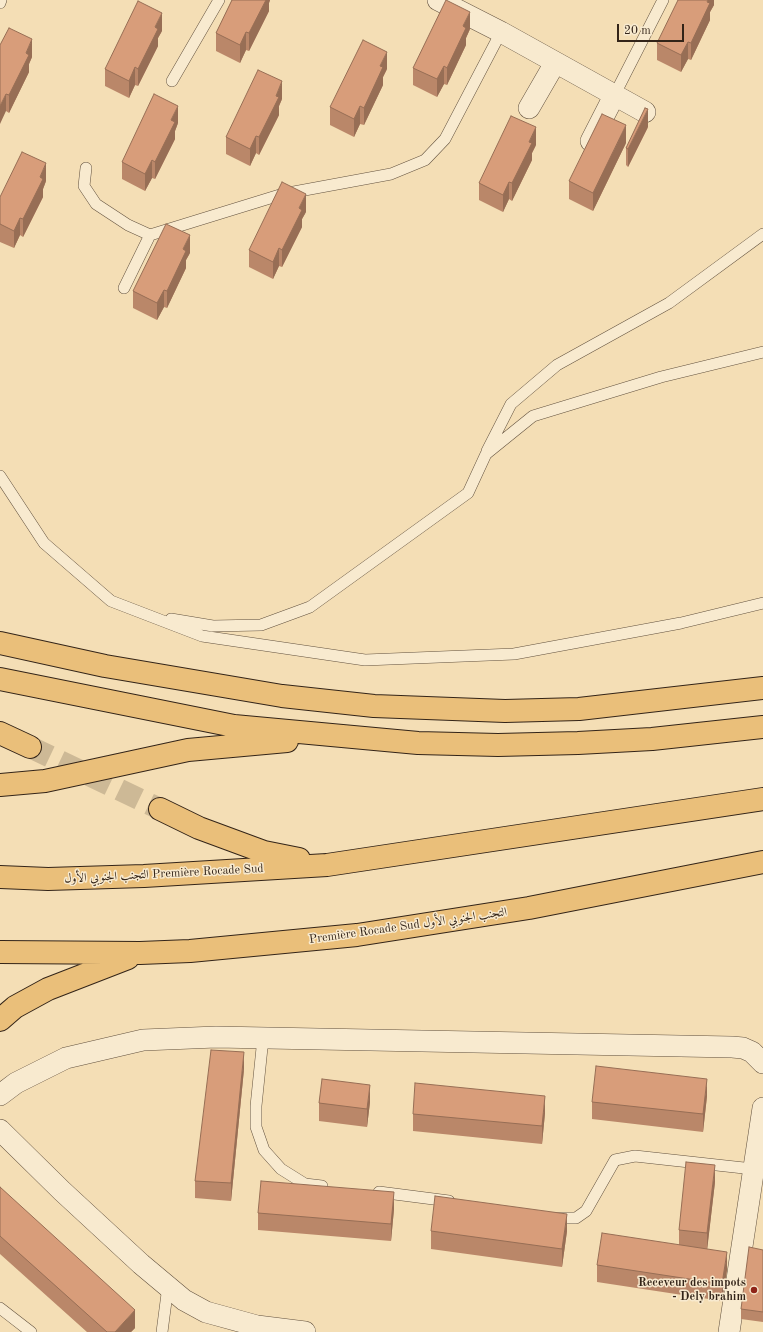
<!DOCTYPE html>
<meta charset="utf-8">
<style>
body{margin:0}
#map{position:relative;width:763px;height:1332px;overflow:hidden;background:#f4deb5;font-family:"Old Standard TT",serif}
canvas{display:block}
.scale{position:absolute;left:617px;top:24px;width:67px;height:18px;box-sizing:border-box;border:2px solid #332418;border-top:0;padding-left:5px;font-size:12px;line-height:14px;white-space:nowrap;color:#332418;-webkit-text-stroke:3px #f8eacf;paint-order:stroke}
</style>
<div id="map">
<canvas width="763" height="1332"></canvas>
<div class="scale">20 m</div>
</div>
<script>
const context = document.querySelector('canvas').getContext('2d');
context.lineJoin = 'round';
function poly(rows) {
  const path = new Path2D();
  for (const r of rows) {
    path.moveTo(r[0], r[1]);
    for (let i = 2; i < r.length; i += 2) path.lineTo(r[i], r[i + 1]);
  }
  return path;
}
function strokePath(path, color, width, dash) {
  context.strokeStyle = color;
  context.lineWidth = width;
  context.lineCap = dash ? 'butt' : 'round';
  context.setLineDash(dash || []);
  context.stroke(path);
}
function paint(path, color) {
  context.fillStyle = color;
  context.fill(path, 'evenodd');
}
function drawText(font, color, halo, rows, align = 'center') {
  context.font = font + ' "Old Standard TT",Amiri,serif';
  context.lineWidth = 3;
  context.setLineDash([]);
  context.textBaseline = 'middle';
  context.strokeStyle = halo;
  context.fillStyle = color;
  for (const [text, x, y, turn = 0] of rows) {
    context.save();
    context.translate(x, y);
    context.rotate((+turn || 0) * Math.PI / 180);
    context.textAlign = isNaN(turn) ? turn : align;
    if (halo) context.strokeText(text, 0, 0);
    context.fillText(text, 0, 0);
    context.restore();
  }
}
strokePath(poly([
 [30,747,160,809]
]), '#cdb996', 22, [22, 11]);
const lane = poly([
 [0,3,1,0],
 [172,81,219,0],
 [614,96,663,0],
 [86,168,84,186,96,204,128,225,150,235],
 [124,288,150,235,283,194,391,174,425,160,445,139,501,32],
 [487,451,511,404,557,365,669,303,763,234],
 [0,476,44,543,111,601,202,636,365,660,514,654,681,623,763,603],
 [171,619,213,626,261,625,310,607,468,493,486,454,533,416,661,377,763,352],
 [263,1038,256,1106,256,1127,264,1150,281,1169,305,1184,322,1186],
 [379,1192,449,1201],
 [553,1218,576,1218,586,1211,615,1160,635,1156,753,1169],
 [0,1308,31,1332],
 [162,1332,168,1286]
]);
const street = poly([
 [438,0,501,32,645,112],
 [529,108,555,63],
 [591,141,614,96],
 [0,1095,16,1083,66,1058,143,1040,216,1037,732,1047,743,1048,752,1052,763,1063],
 [0,1130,62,1191,141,1264,184,1300,206,1312,257,1326,305,1332],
 [729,1332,763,1108]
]);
const highway = poly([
 [0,643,105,666,282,696,374,706,505,711,579,709,763,688],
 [0,679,234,726,418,743,498,745,578,743,652,739,763,727],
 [0,733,30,747],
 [0,785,45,781,188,750,287,741],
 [160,809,199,828,264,852,299,859],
 [0,877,48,879,144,876,327,865,763,799],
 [0,952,140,953,190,951,357,935,529,908,763,862],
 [0,1020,15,1007,48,989,128,958]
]);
strokePath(lane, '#63523f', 12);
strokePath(street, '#63523f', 22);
strokePath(highway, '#332418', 24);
strokePath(lane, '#f8eacf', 11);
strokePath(street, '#f8eacf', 21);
strokePath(highway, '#eabf7a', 22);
paint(poly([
 [232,0,270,0,269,3,269,11,249,51,246,50,240,63,216,51,216,33],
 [714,0,714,5,710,12,710,20,691,60,688,59,681,72,657,60,657,43],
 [470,29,466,38,466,45,447,85,444,84,437,97,413,85,413,68],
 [162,31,158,38,158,46,138,86,135,85,129,98,105,86,105,69],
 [0,45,32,57,29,64,29,72,9,113,6,111],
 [387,69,383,77,383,85,364,125,360,124,354,137,330,125,330,107],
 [282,99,279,106,279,115,259,155,256,153,250,166,226,154,226,137],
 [178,123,175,131,175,139,155,179,152,178,145,191,122,179,122,162],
 [648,127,628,167,626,165,626,148],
 [626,143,593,211,569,199,569,181],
 [536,145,532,153,532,160,512,201,509,199,503,212,479,200,479,183],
 [46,181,43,189,43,197,23,237,20,235,14,248,0,242,0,197],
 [306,212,302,219,302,227,282,267,279,266,273,279,249,267,249,250],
 [190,253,186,260,186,268,167,308,164,307,157,320,133,308,133,291],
 [244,1069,231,1201,195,1198,195,1181],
 [707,1096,703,1132,592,1119,592,1102],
 [370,1102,367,1127,319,1121,319,1103],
 [545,1113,542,1144,413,1131,413,1114],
 [715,1182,707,1249,727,1270,722,1301,597,1282,597,1265,679,1245,679,1230],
 [0,1187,135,1328,131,1332,87,1332,0,1254],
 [394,1209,391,1241,258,1230,258,1213],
 [431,1231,567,1231,562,1267,431,1249],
 [763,1250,763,1322,741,1319,741,1309]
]), '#ba8769');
paint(poly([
 [266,0,270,0,269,3,269,11,249,51,249,33],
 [708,0,714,0,714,5,710,12,710,20,691,60,691,43],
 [470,12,470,29,466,38,466,45,447,85,447,68,463,26],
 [162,13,162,31,158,38,158,46,138,86,138,69,155,27],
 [246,32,246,50,240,63,240,45],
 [32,39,32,57,29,64,29,72,9,113,9,95,26,53],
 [688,42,688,59,681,72,681,55],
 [387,52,387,69,383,77,383,85,364,125,364,108,380,66],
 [444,66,444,84,437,97,437,79],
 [135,67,135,85,129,98,129,81],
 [282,81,282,99,279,106,279,115,259,155,259,137,276,96],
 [6,94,6,111,0,124,0,106],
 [178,106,178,123,175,131,175,139,155,179,155,162,171,120],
 [360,106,360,124,354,137,354,119],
 [648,109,648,127,628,167,628,149],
 [626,125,626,143,593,211,593,193],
 [536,127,536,145,532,153,532,160,512,201,512,183,529,142],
 [256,136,256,153,250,166,250,149],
 [152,160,152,178,145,191,145,174],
 [46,163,46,181,43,189,43,197,23,237,23,219,40,177],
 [509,182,509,199,503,212,503,195],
 [306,194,306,212,302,219,302,227,282,267,282,250,299,208],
 [20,218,20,235,14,248,14,231],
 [190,235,190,253,186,260,186,268,167,308,167,291,183,249],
 [279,248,279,266,273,279,273,262],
 [164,290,164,307,157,320,157,303],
 [244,1052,244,1069,231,1201,231,1183],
 [707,1079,707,1096,703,1132,703,1114],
 [370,1085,370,1102,367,1127,367,1109],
 [545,1096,545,1113,542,1144,542,1126],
 [715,1165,715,1182,707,1251,707,1233],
 [394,1192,394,1209,391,1241,391,1224],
 [567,1214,567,1231,562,1267,562,1249],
 [727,1252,727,1270,722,1301,722,1284],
 [135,1310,135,1328,131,1332,115,1332]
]), '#976e55');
const building = poly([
 [232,0,266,0,249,33,246,32,240,45,216,33,232,0],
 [446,0,470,12,463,26,466,28,447,68,444,66,437,79,413,68,446,0],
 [678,0,708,0,707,2,710,3,691,43,688,42,681,55,657,43,678,0],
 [138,1,162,13,155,27,158,29,138,69,135,67,129,81,105,69,138,1],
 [9,28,32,39,26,53,29,55,9,95,6,94,0,106,0,45,9,28],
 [363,40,387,52,380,66,383,67,364,108,360,106,354,119,330,107,363,40],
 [258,70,282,81,276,96,279,97,259,137,256,136,250,149,226,137,258,70],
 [154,94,178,106,171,120,175,122,155,162,152,160,145,174,122,162,154,94],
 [645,108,648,109,628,149,626,148,645,108],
 [602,114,626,125,593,193,569,181,602,114],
 [511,116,536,127,529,142,532,143,512,183,509,182,503,195,479,183,511,116],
 [22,152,46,163,40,177,43,179,23,219,20,218,14,231,0,224,0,197,22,152],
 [282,182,306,194,299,208,302,210,282,250,279,248,273,262,249,250,282,182],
 [166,224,190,235,183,249,186,251,167,291,164,290,157,303,133,291,166,224],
 [211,1050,244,1052,231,1183,195,1181,211,1050],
 [596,1066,707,1079,703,1114,592,1102,596,1066],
 [322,1079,370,1085,367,1109,319,1103,322,1079],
 [415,1083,545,1096,542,1126,413,1114,415,1083],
 [686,1162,715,1165,707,1233,679,1230,686,1162],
 [261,1181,394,1192,391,1224,258,1213,261,1181],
 [0,1187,135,1310,115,1332,107,1332,0,1236,0,1187],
 [435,1196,567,1214,562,1249,431,1231,435,1196],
 [602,1233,727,1252,722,1284,597,1265,602,1233],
 [749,1247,763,1250,763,1312,741,1309,749,1247]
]);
paint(building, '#d89d7a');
strokePath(building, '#976e55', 1);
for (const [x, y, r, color] of [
 [754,1290,4,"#8f2418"]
]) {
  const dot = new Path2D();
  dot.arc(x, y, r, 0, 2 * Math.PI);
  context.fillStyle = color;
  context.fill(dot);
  strokePath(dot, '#f8eacf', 1.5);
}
drawText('12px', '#332418', '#f8eacf', [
 ["التجنب الجنوبي الأول Première Rocade Sud",164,874,-3],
 ["Première Rocade Sud التجنب الجنوبي الأول",408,926,-8]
]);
drawText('bold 12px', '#332418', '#f8eacf', [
 ["Receveur des impots",746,1283],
 ["- Dely brahim",746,1297]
], 'right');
</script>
